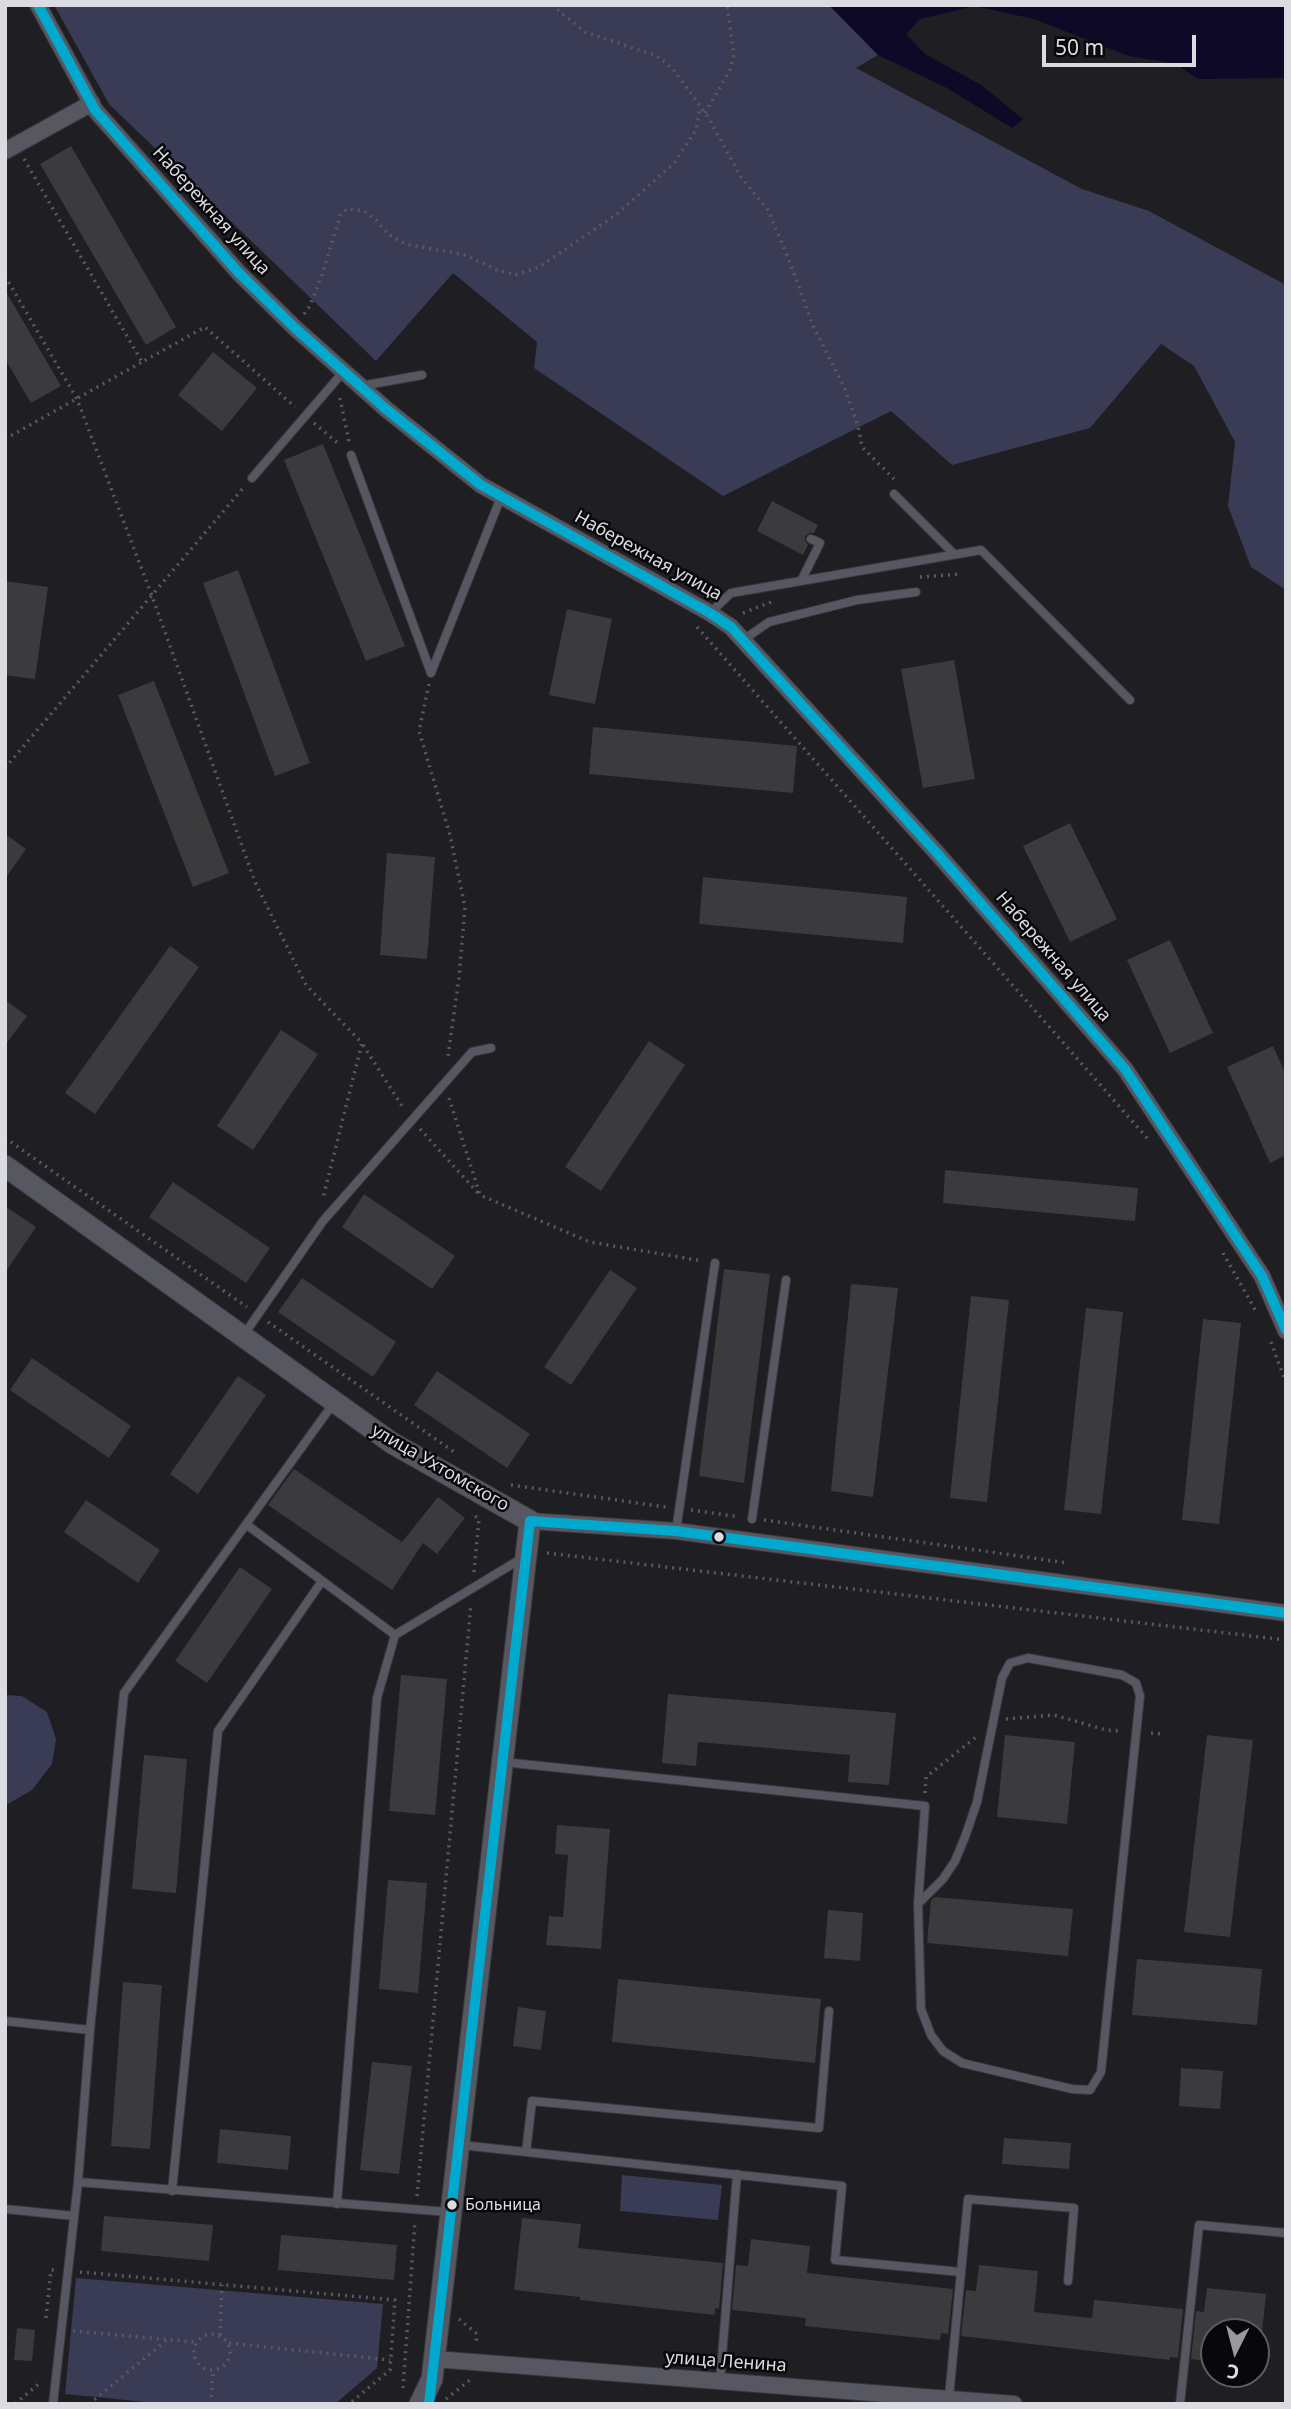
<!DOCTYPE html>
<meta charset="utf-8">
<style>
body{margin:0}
#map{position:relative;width:1291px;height:2409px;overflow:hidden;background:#1e1e23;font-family:"Noto Sans",sans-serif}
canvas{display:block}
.frame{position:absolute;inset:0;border:7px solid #dbdce1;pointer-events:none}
.north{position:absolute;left:1200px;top:2318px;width:70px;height:70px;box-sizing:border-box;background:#08080b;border:2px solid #5c5d61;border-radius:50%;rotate:186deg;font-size:19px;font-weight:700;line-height:28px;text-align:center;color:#dbdce1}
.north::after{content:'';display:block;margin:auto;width:24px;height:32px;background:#999a9e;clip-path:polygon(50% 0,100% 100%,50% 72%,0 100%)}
.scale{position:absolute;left:1042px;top:35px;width:154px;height:32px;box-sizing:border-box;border:4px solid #dbdce1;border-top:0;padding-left:9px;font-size:21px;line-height:24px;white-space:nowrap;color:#dbdce1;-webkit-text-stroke:5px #08080b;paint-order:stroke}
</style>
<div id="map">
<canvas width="1291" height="2409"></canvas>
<div class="frame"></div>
<div class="north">С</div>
<div class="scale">50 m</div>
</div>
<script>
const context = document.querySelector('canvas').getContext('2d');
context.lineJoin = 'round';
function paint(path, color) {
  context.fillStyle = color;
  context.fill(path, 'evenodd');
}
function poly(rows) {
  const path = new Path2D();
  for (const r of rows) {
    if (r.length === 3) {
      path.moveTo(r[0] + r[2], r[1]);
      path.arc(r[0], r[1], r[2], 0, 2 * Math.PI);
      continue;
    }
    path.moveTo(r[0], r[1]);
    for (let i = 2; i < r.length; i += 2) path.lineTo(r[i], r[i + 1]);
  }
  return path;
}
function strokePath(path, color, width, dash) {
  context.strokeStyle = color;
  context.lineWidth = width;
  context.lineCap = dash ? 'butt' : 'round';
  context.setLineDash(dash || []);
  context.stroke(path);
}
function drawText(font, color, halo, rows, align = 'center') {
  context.font = font + ' "Noto Sans",sans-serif';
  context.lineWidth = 5;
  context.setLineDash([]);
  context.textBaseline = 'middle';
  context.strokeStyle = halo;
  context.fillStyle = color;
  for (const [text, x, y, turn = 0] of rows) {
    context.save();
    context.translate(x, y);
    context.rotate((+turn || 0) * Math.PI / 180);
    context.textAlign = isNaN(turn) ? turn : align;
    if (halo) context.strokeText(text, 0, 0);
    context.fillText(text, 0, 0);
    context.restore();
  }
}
paint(poly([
 [54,5,829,5,878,55,856,68,1082,189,1149,211,1286,285,1286,590,1251,567,1228,506,1235,442,1194,366,1161,344,1090,428,952,465,891,411,723,496,534,368,537,342,453,273,376,361,109,104],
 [5,1695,22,1696,47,1712,56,1739,52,1764,32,1790,8,1804,5,1803],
 [622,2175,722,2185,718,2220,620,2211],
 [76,2278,383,2304,377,2368,335,2404,166,2404,65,2394]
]), '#3a3b54');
paint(poly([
 [829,5,1286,5,1286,78,1198,79,1176,64,1129,56,1034,19,975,6,920,19,906,34,925,54,981,85,1023,119,1012,128,947,88,878,55]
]), '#0d0927');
paint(poly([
 [71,146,176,327,146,345,40,164],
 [5,290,61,386,31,403,5,359],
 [213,352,257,388,222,431,178,395],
 [323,444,405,646,366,661,284,460],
 [772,501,818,525,814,533,810,533,805,536,805,540,808,545,803,555,757,531],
 [238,570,310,763,275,776,203,583],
 [5,581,48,587,35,679,5,675],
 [567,609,612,619,595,704,549,695],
 [954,660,975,779,923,788,901,669],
 [154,681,229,873,193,887,118,695],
 [593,727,797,746,793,793,589,774],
 [1070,823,1117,919,1070,942,1023,846],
 [5,834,26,849,5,879],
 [387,853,435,857,427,959,380,955],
 [703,877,907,897,903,943,699,924],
 [1170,940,1213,1033,1170,1053,1127,960],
 [170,946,199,967,95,1114,65,1093],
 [5,1000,27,1016,5,1045],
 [281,1030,318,1054,253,1150,217,1126],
 [649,1041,685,1065,601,1191,565,1167],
 [1273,1046,1286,1075,1286,1155,1270,1163,1227,1067],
 [945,1170,1138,1188,1135,1221,943,1203],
 [173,1182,270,1248,246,1283,149,1217],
 [364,1194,455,1256,432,1289,342,1227],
 [5,1206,36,1227,5,1273],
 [724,1269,770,1274,744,1483,699,1476],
 [610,1270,637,1288,571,1385,544,1367],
 [302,1278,396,1342,373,1377,278,1312],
 [851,1284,898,1288,873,1497,831,1491],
 [971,1296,1009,1300,987,1502,950,1498],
 [1086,1308,1123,1312,1101,1514,1064,1510],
 [1203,1319,1241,1323,1219,1524,1182,1520],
 [32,1358,131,1426,109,1458,10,1390],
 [437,1371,530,1434,507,1468,414,1405],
 [238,1376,266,1395,198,1494,170,1474],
 [294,1469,402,1542,438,1497,465,1518,437,1554,423,1543,392,1590,268,1505],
 [86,1500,160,1550,138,1583,64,1532],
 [240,1567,272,1589,207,1683,175,1661],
 [401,1675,447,1679,435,1815,389,1811],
 [668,1694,896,1713,889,1785,848,1782,850,1755,698,1742,696,1766,662,1763],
 [1005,1735,1075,1742,1067,1824,997,1817],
 [1207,1735,1253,1740,1230,1937,1184,1932],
 [144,1755,187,1759,176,1893,132,1889],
 [557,1825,610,1829,601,1949,546,1945,549,1916,563,1917,568,1855,555,1854],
 [388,1880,427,1883,418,1993,379,1989],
 [935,1897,1073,1909,1068,1956,927,1943,931,1900],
 [828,1910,863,1913,860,1961,824,1958],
 [1137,1959,1262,1969,1257,2025,1132,2015],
 [618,1979,821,1999,815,2063,612,2042],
 [123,1982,162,1985,150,2149,111,2146],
 [518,2007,546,2011,541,2050,513,2046],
 [372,2062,412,2066,399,2174,360,2170],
 [1181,2068,1223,2071,1220,2109,1179,2106],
 [220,2129,291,2136,288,2170,217,2163],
 [1004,2138,1071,2143,1069,2169,1002,2164],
 [104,2216,213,2225,209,2261,101,2251],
 [522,2218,581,2224,578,2248,723,2263,719,2309,715,2308,715,2315,580,2300,580,2297,514,2290],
 [281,2235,397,2245,394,2280,278,2270],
 [751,2239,810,2246,807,2273,953,2289,948,2334,941,2333,940,2340,805,2326,806,2318,732,2310,736,2265,748,2266],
 [979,2265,1038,2271,1034,2312,1092,2318,1094,2300,1183,2309,1178,2358,1170,2357,1170,2360,961,2336,966,2290,976,2291],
 [1207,2288,1266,2294,1262,2332,1214,2332,1214,2362,1191,2359,1196,2311,1204,2312],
 [17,2328,35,2330,32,2361,14,2360]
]), '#3b3b3e');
const service = poly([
 [361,386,422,375],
 [351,455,431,673],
 [252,478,344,371],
 [894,494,954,554],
 [801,581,820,543,811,539],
 [710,613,731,593,981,550,1130,700],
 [743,640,769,622,857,600,916,592],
 [431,673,501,497],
 [243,1336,323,1221,472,1052,491,1048],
 [752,1519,786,1280],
 [247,1525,395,1635],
 [676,1531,715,1263],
 [503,1762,925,1806,918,1904,921,2009,931,2035,943,2051,962,2063,1072,2089,1090,2090,1101,2072,1140,1696,1136,1683,1122,1675,1028,1658,1010,1663,1002,1678,977,1802,965,1837,955,1861,943,1879,918,1904],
 [5,2021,90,2030],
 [461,2145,842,2186,835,2260,961,2272],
 [526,2152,532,2101,819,2128,829,2011],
 [78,2182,448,2212],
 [172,2191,218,1731,322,1581],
 [337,2204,377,1698,395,1635,524,1557],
 [5,2209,74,2216],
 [720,2381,737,2174],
 [949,2397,968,2199,1074,2208,1068,2281],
 [53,2404,78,2182,90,2030,124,1693,333,1404],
 [1180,2404,1199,2225,1286,2233]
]);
const minor = poly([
 [38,5,95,110,239,273,295,328,386,409,481,485,710,613,731,627,936,852,1125,1069,1262,1276,1286,1331],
 [5,151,92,103],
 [530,1521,676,1531,1286,1613],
 [434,2359,1014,2404]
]);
const tertiary = poly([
 [5,1166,392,1443,530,1521,432,2379,420,2404]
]);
strokePath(service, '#39393d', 10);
strokePath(minor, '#39393d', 18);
strokePath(tertiary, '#39393d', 23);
strokePath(poly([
 [552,5,585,32,657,56,672,68,690,92,708,117,741,177,768,210,791,265,813,326,845,389,858,426,862,447,894,479],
 [705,113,730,70,734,55,727,5],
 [24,159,142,362,205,327,295,407],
 [5,276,77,399,152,596,255,882,306,985,362,1043,323,1198],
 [304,314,310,306,323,272,341,213,348,209,364,211,375,219,389,235,406,244,465,255,497,270,515,275,539,267,616,215,674,163,696,130,700,108],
 [340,398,349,442],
 [314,423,340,445],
 [5,439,142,362],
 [920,577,960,574],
 [743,613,771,602],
 [697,627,1148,1139],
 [429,684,419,731,450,835,465,907,459,978,448,1056],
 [5,768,244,487],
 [363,1045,404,1109],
 [449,1098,480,1195,590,1242,703,1261],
 [420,1129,478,1193],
 [5,1138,247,1307],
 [1223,1253,1257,1313],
 [268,1322,457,1454],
 [1271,1342,1286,1383],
 [511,1485,666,1507],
 [691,1510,739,1517],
 [764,1520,1068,1563],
 [547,1553,1286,1640],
 [474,1572,479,1519,475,1516],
 [1006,1719,1054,1715,1106,1730,1122,1731],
 [1151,1733,1163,1734],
 [925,1793,926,1777,976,1737],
 [417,2196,471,1604],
 [80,2272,395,2300,390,2370,349,2404],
 [46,2318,51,2270,54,2270],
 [459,2319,477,2334,476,2345],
 [73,2331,196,2342],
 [212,2352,18],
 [220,2335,222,2285],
 [229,2343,390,2360],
 [403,2388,415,2221],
 [446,2399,470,2380],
 [15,2404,41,2382],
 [89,2404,168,2339],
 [211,2404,213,2372]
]), '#595960', 3.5, [2, 5]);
strokePath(service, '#565761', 8);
strokePath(minor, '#565761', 16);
strokePath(tertiary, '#565761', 21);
strokePath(poly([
 [38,5,95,110,239,273,295,328,386,409,481,485,710,613,731,627,936,852,1125,1069,1262,1276,1286,1330],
 [429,2404,530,1521,676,1531,1286,1613]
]), '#00a9ce', 10);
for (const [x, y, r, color] of [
 [719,1537,6,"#dbdce1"],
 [452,2205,6,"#dbdce1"]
]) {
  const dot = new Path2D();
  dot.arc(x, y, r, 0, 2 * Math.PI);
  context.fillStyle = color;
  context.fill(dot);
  strokePath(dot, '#08080b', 2.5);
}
drawText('16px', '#dbdce1', '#08080b', [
 ["Больница",465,2205]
], 'left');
drawText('18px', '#dbdce1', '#08080b', [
 ["Набережная улица",211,211,48],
 ["Набережная улица",648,556,29],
 ["Набережная улица",1053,957,49],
 ["улица Ухтомского",440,1468,30],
 ["улица Ленина",726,2362,4]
]);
</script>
